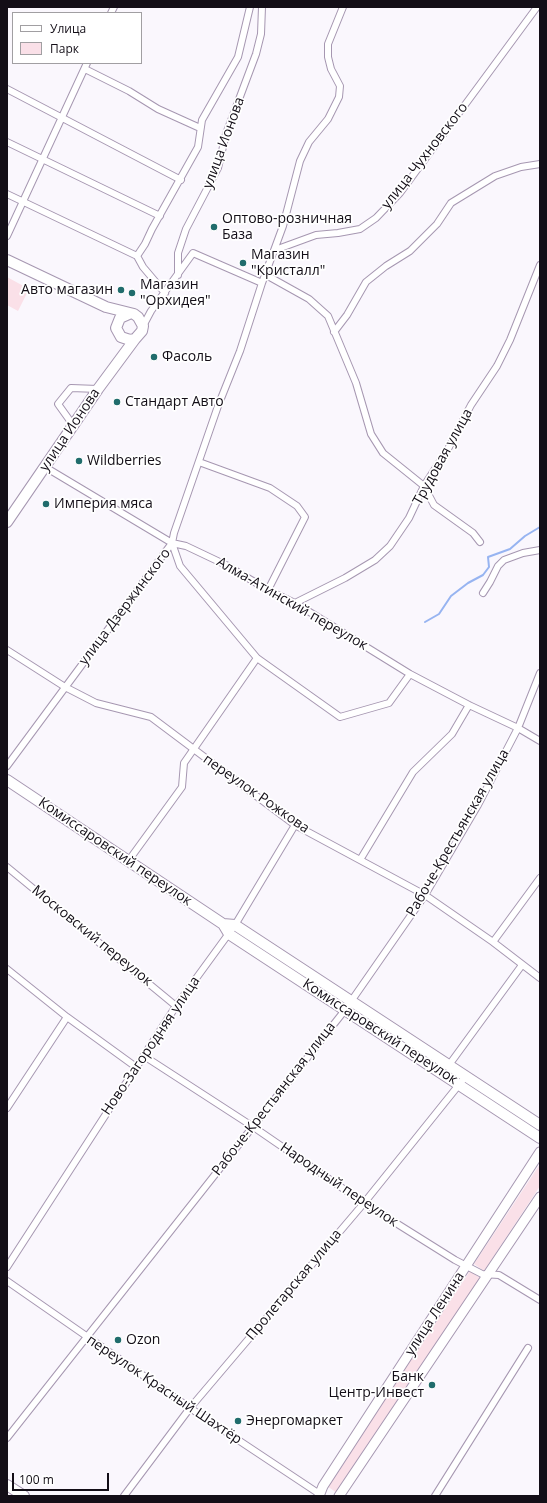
<!DOCTYPE html>
<meta charset="utf-8">
<style>
body{margin:0}
#map{position:relative;width:547px;height:1503px;overflow:hidden;background:#faf7fd;font-family:"Open Sans",sans-serif}
canvas{display:block}
.frame{position:absolute;inset:0;border:8px solid #130e17;pointer-events:none}
.legend{position:absolute;left:12px;top:12px;width:130px;height:52px;box-sizing:border-box;background:#fff;border:1px solid #a19fa2;margin:0;padding:5px 7px;list-style:none;font-size:12px;color:#130e17}
.legend li{display:flex;align-items:center;gap:8px;height:20px}
.legend b{width:20px;border:1px solid #a19fa2}
.scale{position:absolute;left:12px;top:1473px;width:97px;height:18px;box-sizing:border-box;border:2px solid #130e17;border-top:0;padding-left:5px;font-size:12px;line-height:14px;white-space:nowrap;color:#130e17;-webkit-text-stroke:3px #fff;paint-order:stroke}
</style>
<div id="map">
<canvas width="547" height="1503"></canvas>
<div class="frame"></div>
<ul class="legend">
<li><b style="height:5px;background:#fff"></b>Улица</li>
<li><b style="height:11px;background:#fae0e8"></b>Парк</li>
</ul>
<div class="scale">100 m</div>
</div>
<script>
const context = document.querySelector('canvas').getContext('2d');
context.lineJoin = 'round';
function paint(path, color) {
  context.fillStyle = color;
  context.fill(path, 'evenodd');
}
function poly(rows) {
  const path = new Path2D();
  for (const r of rows) {
    path.moveTo(r[0], r[1]);
    for (let i = 2; i < r.length; i += 2) path.lineTo(r[i], r[i + 1]);
  }
  return path;
}
function strokePath(path, color, width, dash) {
  context.strokeStyle = color;
  context.lineWidth = width;
  context.lineCap = dash ? 'butt' : 'round';
  context.setLineDash(dash || []);
  context.stroke(path);
}
function drawText(font, color, halo, rows, align = 'center') {
  context.font = font + ' "Open Sans",sans-serif';
  context.lineWidth = 3.5;
  context.setLineDash([]);
  context.textBaseline = 'middle';
  context.strokeStyle = halo;
  context.fillStyle = color;
  for (const [text, x, y, turn = 0] of rows) {
    context.save();
    context.translate(x, y);
    context.rotate((+turn || 0) * Math.PI / 180);
    context.textAlign = isNaN(turn) ? turn : align;
    if (halo) context.strokeText(text, 0, 0);
    context.fillText(text, 0, 0);
    context.restore();
  }
}
paint(poly([
 [7,277,29,289,18,311,7,305],
 [540,1164,540,1186,484,1271,474,1264],
 [470,1271,480,1278,337,1493,327,1486]
]), '#fae0e8');
strokePath(poly([
 [425,622,439,614,451,596,468,583,483,575,489,567,488,557,510,549,525,536,540,527]
]), '#97b4f1', 2);
const street = poly([
 [111,13,114,7],
 [85,69,129,91,158,109,200,128],
 [7,89,181,180],
 [7,142,160,216],
 [7,194,137,256],
 [7,236,87,63],
 [275,250,316,235,338,233,360,229,376,218,400,193,537,7],
 [178,275,178,253,186,229,218,168,226,134,256,54,261,34,262,7],
 [266,275,309,299,328,316,356,383,371,434,383,453,424,486,434,505,473,533,480,542],
 [165,293,143,267,137,256,145,244,152,229,198,147,202,120,238,57,250,7],
 [143,326,151,311,193,253,262,283],
 [334,332,347,315,366,282,386,266,410,251,437,224,451,203,495,176,521,167,540,164],
 [73,425,58,404,71,388,98,389],
 [199,462,270,488,297,506,305,517,268,590],
 [45,467,172,543,186,546,226,565,268,590,295,603,410,674,469,705,518,728,540,741],
 [172,543,180,566,257,658,340,717,389,703,410,674],
 [483,593,490,582,498,566,504,560,523,553,540,550],
 [295,603,345,578,375,560,390,546,409,518,424,486,448,449,471,405,497,366,510,340,540,265],
 [7,650,65,687,96,703,151,717,295,825,425,895,493,942,540,978],
 [7,766,172,543,174,533,218,406,240,351,262,283,283,226,300,161,309,142,328,119,339,97,340,86,331,69,328,57,328,44,343,7],
 [129,860,182,787,184,763,257,658],
 [360,860,413,772,452,734,469,705],
 [7,867,176,1006],
 [493,942,540,878],
 [7,969,67,1017,136,1067],
 [144,1056,252,1126,364,1203,455,1260,482,1274,499,1275,540,1300],
 [449,1065,522,965],
 [7,1108,67,1017],
 [7,1267,176,1006,235,925,295,825],
 [7,1281,190,1408,321,1495],
 [7,1438,345,1010,425,895,478,805,518,728,540,673],
 [124,1496,190,1408,364,1203,466,1076],
 [435,1496,528,1348]
]);
const secondary = poly([
 [319,1496,323,1486,540,1152],
 [339,1496,540,1197]
]);
const primary = poly([
 [7,260,106,307,134,314,138,317,143,326,142,331,135,339,130,340,121,337,116,328,120,318,129,314],
 [7,522,98,389,135,339],
 [7,780,223,924,229,934,540,1138],
 [223,924,235,925,540,1125],
 [7,1485,24,1496]
]);
strokePath(street, '#a697b1', 8);
strokePath(secondary, '#a697b1', 11);
strokePath(primary, '#a697b1', 12);
strokePath(street, '#fff', 6);
strokePath(secondary, '#fff', 9);
strokePath(primary, '#fff', 10);
for (const [x, y, r, color] of [
 [214,227,4,"#206c6c"],
 [243,263,4,"#206c6c"],
 [121,290,4,"#206c6c"],
 [132,293,4,"#206c6c"],
 [154,357,4,"#206c6c"],
 [117,402,4,"#206c6c"],
 [79,461,4,"#206c6c"],
 [46,504,4,"#206c6c"],
 [118,1340,4,"#206c6c"],
 [432,1385,4,"#206c6c"],
 [238,1421,4,"#206c6c"]
]) {
  const dot = new Path2D();
  dot.arc(x, y, r, 0, 2 * Math.PI);
  context.fillStyle = color;
  context.fill(dot);
  strokePath(dot, '#fff', 1.5);
}
drawText('14px', '#130e17', '#fff', [
 ["улица Ионова",224,143,-70],
 ["улица Чухновского",425,156,-52],
 ["улица Ионова",70,430,-56],
 ["Трудовая улица",443,457,-61],
 ["Алма-Атинский переулок",292,604,30],
 ["улица Дзержинского",125,607,-53],
 ["переулок Рожкова",256,794,35],
 ["Рабоче-Крестьянская улица",458,833,-60],
 ["Комиссаровский переулок",115,852,34],
 ["Московский переулок",92,936,39],
 ["Комиссаровский переулок",380,1032,33],
 ["Ново-Загородняя улица",151,1046,-56],
 ["Рабоче-Крестьянская улица",274,1099,-52],
 ["Народный переулок",339,1185,34],
 ["Пролетарская улица",294,1285,-50],
 ["улица Ленина",435,1314,-57],
 ["переулок Красный Шахтёр",164,1390,34]
]);
drawText('14px', '#130e17', '#fff', [
 ["Оптово-розничная",222,219],
 ["База",222,235],
 ["Магазин",251,255],
 ["\"Кристалл\"",251,271],
 ["Магазин",140,285],
 ["\"Орхидея\"",140,301],
 ["Авто магазин",113,290,"right"],
 ["Фасоль",162,357],
 ["Стандарт Авто",125,402],
 ["Wildberries",87,461],
 ["Империя мяса",54,504],
 ["Ozon",126,1340],
 ["Банк",424,1377,"right"],
 ["Центр-Инвест",424,1393,"right"],
 ["Энергомаркет",246,1421]
], 'left');
</script>
